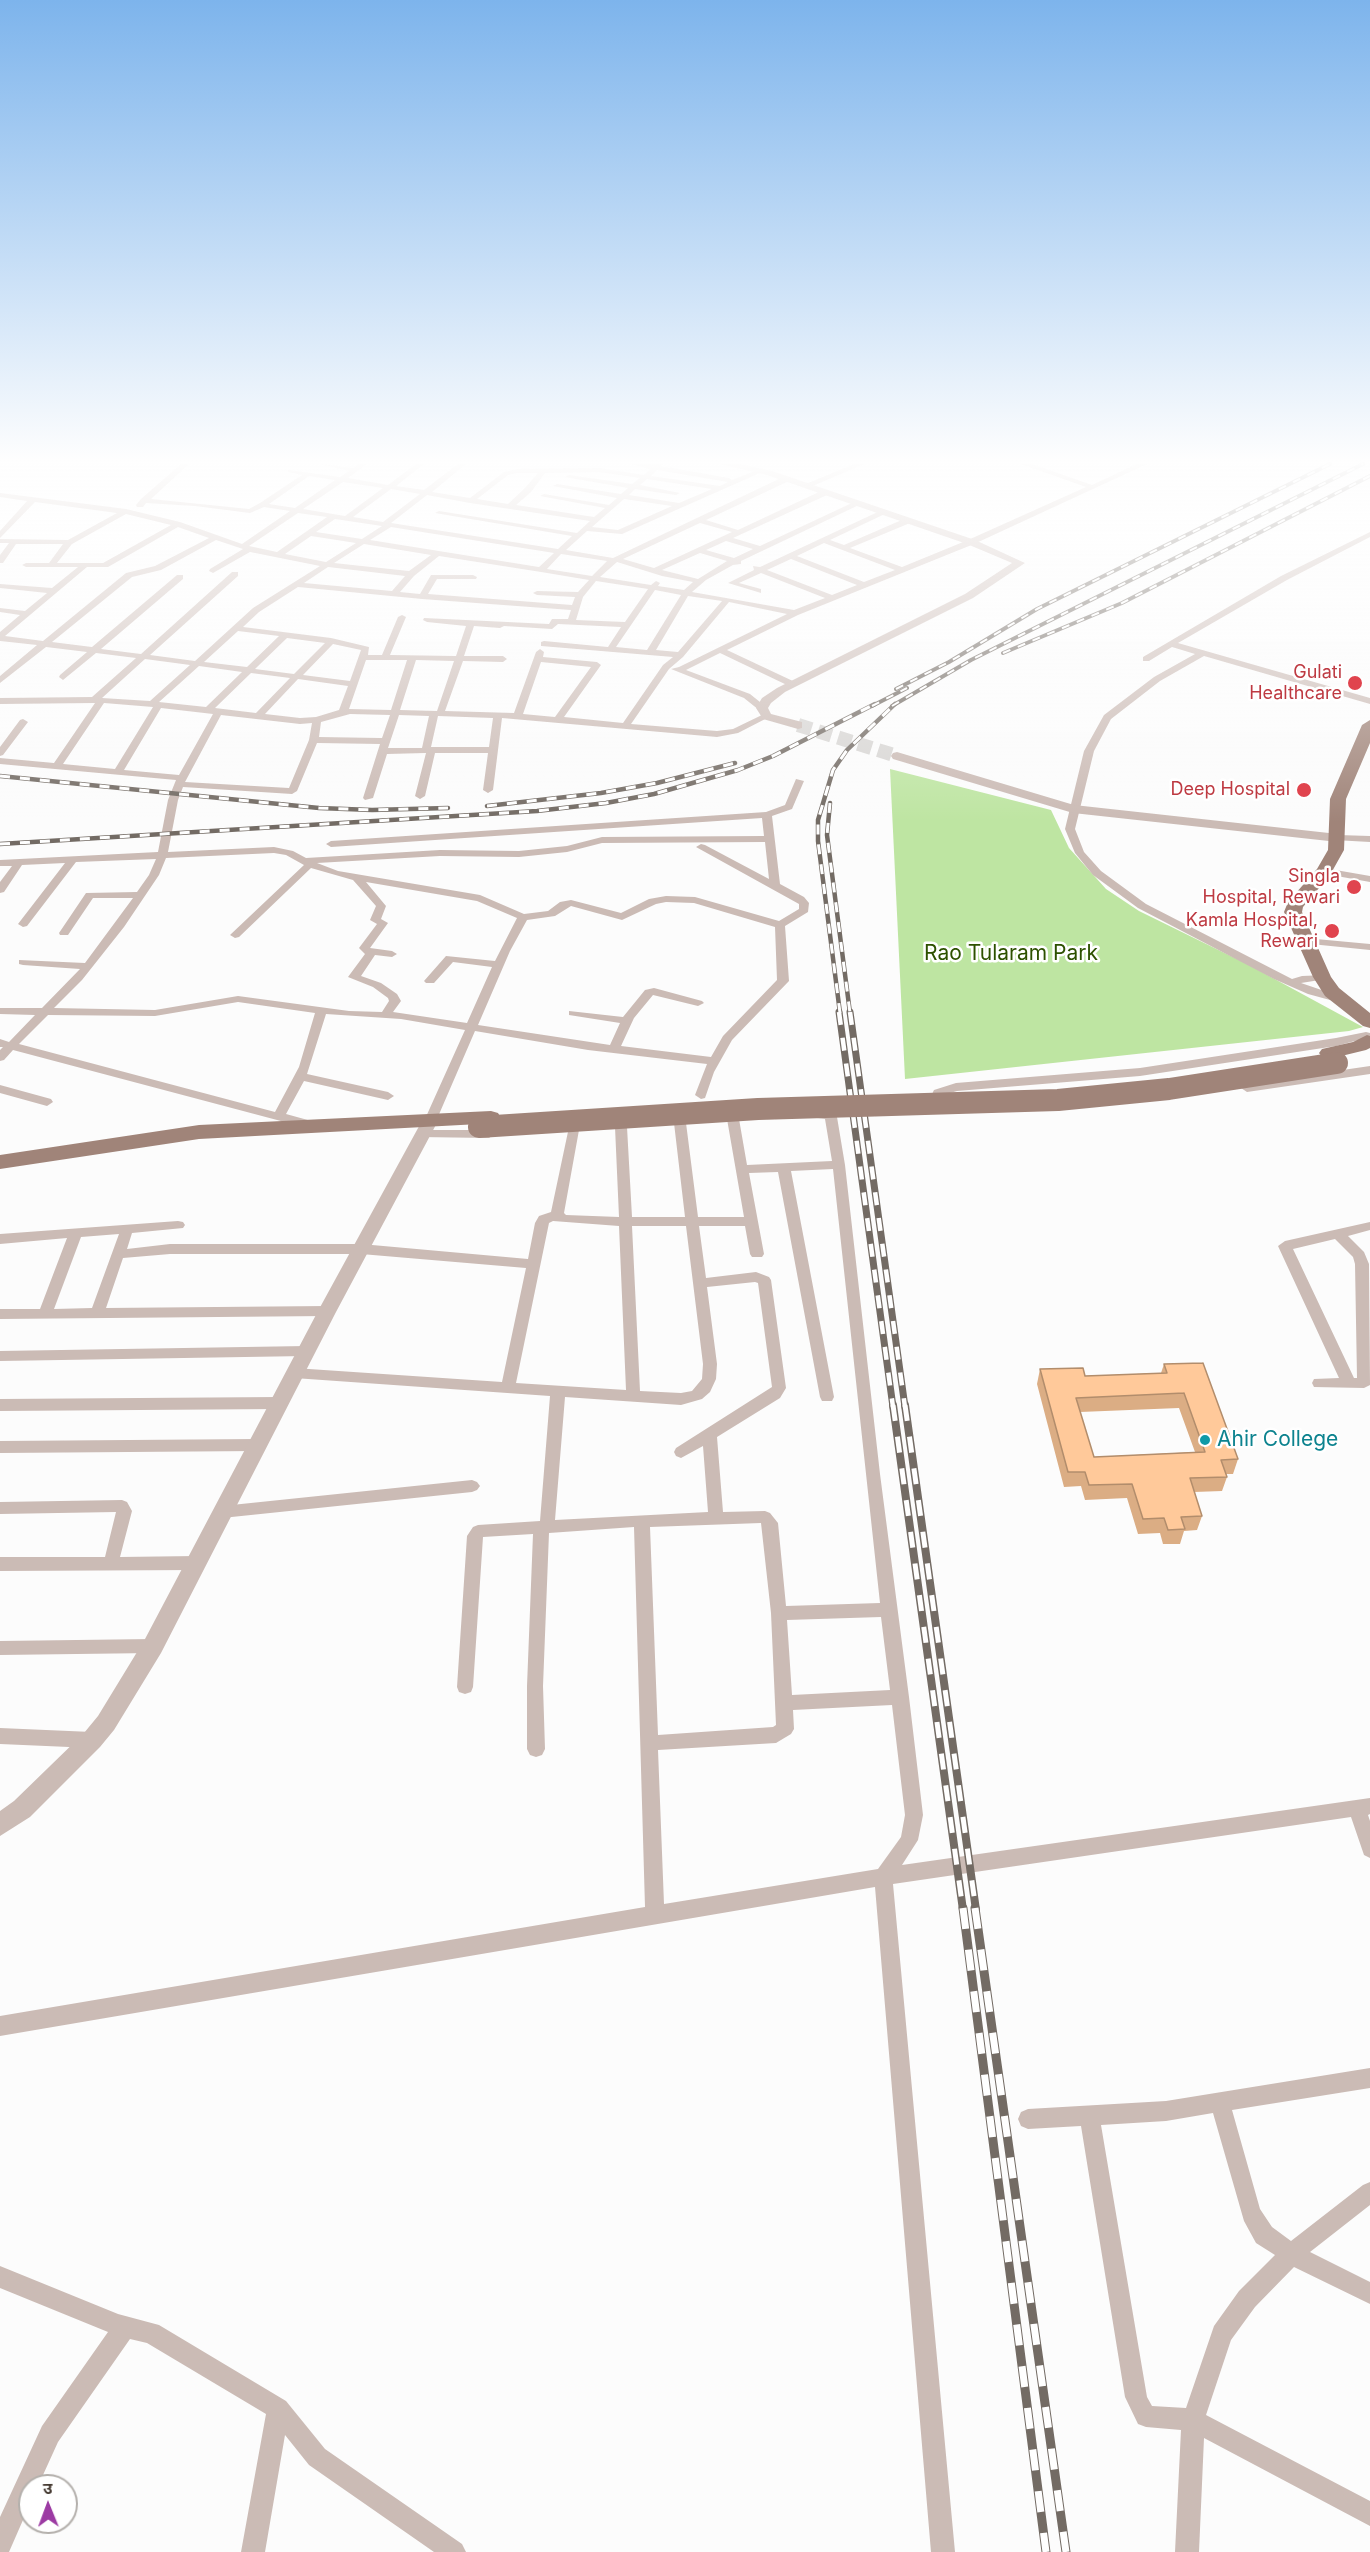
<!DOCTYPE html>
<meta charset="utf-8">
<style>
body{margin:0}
#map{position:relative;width:1370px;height:2552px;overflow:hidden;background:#fcfcfc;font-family:Inter,"Noto Sans Devanagari",sans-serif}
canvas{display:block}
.north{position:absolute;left:18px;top:2474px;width:60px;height:60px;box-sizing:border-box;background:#fff;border:2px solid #b4b0ac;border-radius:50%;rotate:359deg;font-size:16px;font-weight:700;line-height:24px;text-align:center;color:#443930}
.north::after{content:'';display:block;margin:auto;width:21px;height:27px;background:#9c3ba3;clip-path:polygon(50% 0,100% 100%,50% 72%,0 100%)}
</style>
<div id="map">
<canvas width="1370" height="2552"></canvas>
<div class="north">उ</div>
</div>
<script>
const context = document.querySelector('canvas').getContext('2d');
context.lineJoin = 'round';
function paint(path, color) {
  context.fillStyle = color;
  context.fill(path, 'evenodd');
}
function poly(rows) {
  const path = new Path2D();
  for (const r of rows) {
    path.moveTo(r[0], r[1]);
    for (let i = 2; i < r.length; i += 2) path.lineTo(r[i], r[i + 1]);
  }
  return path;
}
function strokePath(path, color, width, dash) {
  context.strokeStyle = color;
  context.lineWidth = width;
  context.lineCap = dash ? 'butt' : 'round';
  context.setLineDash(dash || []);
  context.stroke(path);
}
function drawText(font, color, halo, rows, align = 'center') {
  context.font = font + ' Inter,sans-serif';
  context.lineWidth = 5;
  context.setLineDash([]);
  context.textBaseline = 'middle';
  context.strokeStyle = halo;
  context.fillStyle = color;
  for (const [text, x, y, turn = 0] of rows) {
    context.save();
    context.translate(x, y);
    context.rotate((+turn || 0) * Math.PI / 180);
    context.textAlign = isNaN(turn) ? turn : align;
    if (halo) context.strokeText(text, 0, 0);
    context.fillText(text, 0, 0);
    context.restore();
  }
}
paint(poly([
 [890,769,1051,810,1069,848,1106,889,1139,911,1247,964,1363,1027,1349,1031,905,1079]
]), '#bee5a2');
strokePath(poly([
 [798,725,897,756]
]), '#d7d5d3', 14, [14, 7]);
paint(poly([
 [181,464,189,464,151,499,249,509,260,503,302,475,288,472,288,470,340,477,349,471,320,464,354,468,359,464,367,464,348,478,388,485,416,464,424,464,396,486,424,490,458,464,466,464,432,492,470,498,504,472,517,469,599,468,644,475,650,469,631,464,663,464,661,466,729,478,732,480,760,469,762,470,762,472,622,534,587,531,566,550,613,558,783,477,789,477,789,481,706,520,738,530,821,491,827,491,827,495,733,538,760,546,854,502,861,504,741,561,741,564,733,565,706,580,692,592,794,610,825,598,761,573,739,583,761,589,761,593,728,583,754,570,753,566,760,567,882,510,889,512,830,540,844,545,904,519,910,519,910,523,850,548,902,567,968,540,1086,487,1021,464,1032,464,1092,485,1137,464,1147,464,974,544,798,615,727,650,795,682,795,686,789,686,720,653,686,670,750,694,765,706,765,710,759,710,744,698,671,669,679,667,787,614,729,602,683,657,669,669,631,724,717,731,733,729,764,714,771,716,738,733,717,737,502,718,493,790,488,793,483,790,488,753,435,753,425,796,420,799,415,796,426,753,387,754,373,798,365,800,363,798,380,744,317,743,297,791,292,794,183,787,178,800,168,852,274,847,293,851,306,858,440,850,519,851,567,846,602,837,764,836,762,818,331,847,326,844,331,841,766,812,785,805,796,779,804,781,792,809,772,816,780,884,804,897,809,903,808,912,785,926,789,981,732,1040,714,1072,705,1098,701,1099,695,1095,707,1064,588,1050,475,1031,437,1119,431,1123,425,1119,465,1030,401,1019,326,1014,307,1074,388,1092,394,1096,388,1100,304,1081,286,1114,315,1122,317,1125,315,1128,311,1129,13,1050,4,1060,0,1061,0,1050,3,1047,0,1047,0,1039,9,1042,35,1015,0,1014,0,1008,42,1008,80,969,23,965,19,964,19,960,85,963,133,898,93,898,68,935,60,935,59,933,86,893,137,892,149,875,156,859,76,862,27,926,23,927,18,924,65,863,22,865,4,892,0,893,0,882,12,866,0,866,0,860,158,852,168,800,176,780,0,764,0,758,54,763,95,703,0,704,0,698,92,697,136,658,96,653,63,680,59,677,60,675,87,652,46,647,0,683,0,676,37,645,0,641,0,632,20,615,0,612,0,608,25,611,47,593,0,588,0,584,52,588,78,567,26,567,22,565,26,563,49,563,63,544,16,544,3,563,0,563,0,555,9,543,0,543,0,539,68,540,117,513,35,502,0,538,0,531,27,501,0,497,0,493,126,509,180,522,242,544,290,511,264,507,250,513,195,506,146,503,143,507,137,507,136,505,141,499,181,464],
 [657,470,728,482,720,486,651,476,657,470],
 [599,472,640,478,632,484,569,475,565,477,628,488,621,494,557,484,553,486,617,498,609,505,544,494,540,496,605,508,594,517,516,505,531,492,545,473,599,472],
 [517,473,538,473,525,488,508,504,477,499,508,475,517,473],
 [309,476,335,480,295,508,269,504,309,476],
 [647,479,712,489,679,503,629,495,635,489,676,495,680,493,640,485,647,479],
 [343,482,383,488,345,516,303,509,343,482],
 [391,489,420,494,383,522,353,517,391,489],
 [427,495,470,503,590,521,577,533,439,511,435,513,572,536,558,549,391,523,427,495],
 [624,499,672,506,618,530,592,527,624,499],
 [298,513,327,517,277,552,249,546,298,513],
 [126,514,171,525,103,563,57,563,72,544,126,514],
 [335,519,382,526,362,539,316,532,335,519],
 [700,523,732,532,654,568,623,559,700,523],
 [178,527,209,538,155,566,126,573,43,641,5,636,87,567,108,567,178,527],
 [391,527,554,553,539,567,370,540,391,527],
 [311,536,356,543,326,562,285,554,311,536],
 [216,540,243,549,210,569,209,571,213,573,250,552,320,566,253,608,195,661,150,655,238,576,238,572,232,572,141,654,101,649,183,579,183,575,177,575,92,647,52,642,132,577,161,570,216,540],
 [726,541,753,549,734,558,706,550,726,541],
 [824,543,895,570,864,582,797,556,824,543],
 [364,544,431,555,409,571,334,563,364,544],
 [700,553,727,561,698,579,662,570,700,553],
 [561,554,607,561,592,576,547,569,561,554],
 [439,556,541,572,589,580,578,592,537,591,533,593,537,595,575,597,572,605,428,594,437,579,476,579,477,577,473,575,431,575,420,594,400,592,414,576,439,556],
 [791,559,857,585,832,595,767,570,791,559],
 [617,562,662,576,693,582,684,590,658,586,660,583,656,581,651,585,600,577,617,562],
 [328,567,405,576,392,591,304,583,328,567],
 [596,581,648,589,625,622,576,620,583,597,596,581],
 [298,587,422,599,571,610,568,619,552,619,549,624,424,618,423,620,427,622,466,626,456,656,390,655,406,617,402,615,398,617,382,655,368,655,369,647,331,638,243,627,259,612,298,587],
 [655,590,681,595,647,650,616,647,655,590],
 [688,596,722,601,678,652,656,650,688,596],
 [558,624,621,627,608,647,544,641,541,642,541,646,673,657,663,665,623,723,564,717,601,665,597,662,543,657,544,652,540,649,536,652,514,713,445,711,463,661,503,662,507,659,503,656,464,656,474,626,500,628,504,626,552,629,558,624],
 [238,631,279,636,247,667,204,662,238,631],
 [287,638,325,643,294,674,255,669,287,638],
 [333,644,361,650,350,681,303,675,333,644],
 [145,659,190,665,150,701,102,698,145,659],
 [366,660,407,660,391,710,349,709,366,660],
 [416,660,454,661,437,711,400,710,416,660],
 [541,662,591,667,555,717,523,714,541,662],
 [199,666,242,672,206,707,159,702,199,666],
 [251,673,290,678,256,713,215,708,251,673],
 [298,679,348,686,339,710,316,717,300,718,265,714,298,679],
 [104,703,153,707,115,769,63,764,104,703],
 [161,708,213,714,179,775,124,770,161,708],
 [350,714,390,715,382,738,319,737,321,722,350,714],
 [221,715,300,724,312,723,309,740,289,788,185,782,221,715],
 [399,715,429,716,422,748,388,748,399,715],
 [438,716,493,718,489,747,431,747,438,716],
 [765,842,769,879,705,845,701,844,696,847,799,904,799,909,779,921,695,897,666,896,649,899,621,913,571,900,560,902,548,911,524,914,480,895,338,871,317,863,440,856,519,857,567,852,602,843,765,842],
 [274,853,286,855,304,865,230,935,235,938,239,937,311,868,353,880,376,906,370,920,377,924,359,948,365,954,348,977,373,987,388,998,389,1001,382,1012,349,1011,238,996,155,1010,54,1008,82,980,124,927,159,875,166,858,274,853],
 [366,882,477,901,517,918,495,961,446,956,424,981,426,983,434,983,453,962,492,967,467,1023,393,1012,401,1001,397,994,381,983,361,976,375,955,392,957,397,954,392,951,370,948,388,923,381,919,386,906,366,882],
 [666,902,694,903,775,927,777,980,723,1036,711,1057,621,1046,634,1018,653,995,698,1006,704,1003,702,1001,654,988,645,990,623,1017,569,1011,569,1015,620,1023,610,1045,478,1025,510,951,527,920,555,916,571,906,622,920,656,904,666,902],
 [238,1002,315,1013,299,1067,275,1112,19,1044,48,1015,155,1016,238,1002],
 [854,464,864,464,808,488,801,486,854,464],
 [1370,532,1370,537,1287,580,1178,643,1370,698,1370,704,1204,656,1160,681,1111,719,1094,751,1075,829,1084,852,1101,871,1146,904,1292,979,1302,976,1326,975,1326,979,1301,983,1345,998,1347,1000,1341,1003,1308,994,1274,979,1138,908,1093,875,1075,853,1065,829,1084,751,1104,715,1154,677,1195,654,1172,647,1149,661,1143,661,1143,657,1281,576,1370,532],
 [23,719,28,722,3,755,0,756,0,747,20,720,23,719],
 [1338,835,1370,836,1370,842,1334,840,1334,836,1338,835],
 [1324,868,1370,876,1370,882,1320,873,1319,871,1324,868],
 [1305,938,1370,944,1370,950,1301,943,1300,941,1305,938],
 [1366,1032,1370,1033,1370,1037,1336,1046,1140,1076,957,1091,943,1095,940,1102,945,1109,939,1113,935,1112,928,1102,934,1090,956,1083,1140,1068,1336,1038,1366,1032],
 [1370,1066,1370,1074,1247,1092,1241,1088,1247,1084,1370,1066],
 [0,1085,51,1099,53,1102,47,1106,0,1093,0,1085],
 [814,1110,828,1111,837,1117,845,1165,880,1474,909,1697,923,1815,918,1840,902,1865,1370,1798,1370,1814,1368,1815,1370,1821,1370,1858,1364,1855,1351,1817,893,1884,955,2552,931,2552,875,1887,0,2036,0,2016,645,1907,634,1527,549,1533,543,1686,545,1749,542,1755,536,1757,530,1755,527,1749,527,1686,533,1534,483,1537,473,1687,471,1692,465,1694,459,1692,457,1687,467,1536,473,1527,478,1525,540,1521,550,1396,294,1378,289,1377,287,1373,289,1369,294,1368,502,1382,526,1268,361,1254,170,1254,123,1258,106,1308,327,1306,334,1311,327,1316,0,1319,0,1309,40,1309,67,1238,0,1244,0,1234,178,1221,183,1222,185,1225,183,1228,132,1233,127,1249,170,1244,361,1244,528,1259,535,1223,539,1216,551,1212,569,1127,573,1126,579,1130,564,1213,566,1215,619,1217,615,1127,621,1123,627,1127,632,1217,685,1217,674,1123,680,1119,686,1123,698,1217,744,1217,727,1119,729,1116,733,1115,739,1119,747,1165,832,1161,825,1119,810,1117,808,1114,814,1110],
 [833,1169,880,1603,786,1606,778,1523,770,1513,765,1511,723,1512,717,1437,780,1398,786,1388,771,1280,769,1277,756,1272,706,1278,699,1226,745,1226,750,1254,752,1257,762,1257,764,1254,749,1173,778,1172,820,1397,822,1401,832,1401,834,1397,791,1171,833,1169],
 [553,1221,619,1226,626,1390,516,1383,549,1223,553,1221],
 [632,1226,686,1226,703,1364,702,1379,692,1391,681,1393,640,1391,632,1226],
 [119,1234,92,1308,54,1309,81,1237,119,1234],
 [755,1282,758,1283,772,1387,676,1448,674,1452,676,1456,681,1458,703,1446,708,1512,555,1520,565,1397,681,1405,702,1399,710,1392,716,1379,717,1364,707,1287,755,1282],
 [761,1523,771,1613,776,1725,773,1727,658,1735,650,1527,761,1523],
 [881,1617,890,1690,792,1695,787,1620,881,1617],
 [892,1705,905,1815,901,1837,878,1869,664,1904,658,1750,776,1743,791,1734,794,1729,793,1710,892,1705],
 [423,1130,489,1130,495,1134,489,1138,419,1137,417,1134,419,1131,423,1130],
 [1370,1222,1370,1230,1348,1236,1364,1252,1369,1264,1370,1385,1364,1388,1314,1387,1312,1383,1314,1379,1339,1378,1278,1246,1285,1241,1370,1222],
 [1335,1239,1353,1257,1355,1264,1357,1378,1354,1378,1293,1249,1335,1239],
 [306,1346,311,1347,313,1351,311,1355,306,1356,0,1361,0,1351,306,1346],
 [279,1397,284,1399,286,1403,284,1407,279,1409,0,1411,0,1399,279,1397],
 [258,1439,263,1441,265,1445,263,1449,258,1451,0,1453,0,1441,258,1439],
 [472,1480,477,1482,480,1486,477,1490,472,1492,222,1518,217,1516,214,1512,217,1508,222,1506,472,1480],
 [122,1500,127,1502,132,1511,120,1557,197,1556,203,1558,205,1563,203,1568,197,1570,0,1571,0,1557,105,1557,116,1512,0,1514,0,1502,122,1500],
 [153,1639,159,1641,161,1646,159,1651,153,1653,0,1655,0,1641,153,1639],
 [0,1728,92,1732,98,1734,101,1740,98,1746,92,1748,0,1744,0,1728],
 [1370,2068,1370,2088,1232,2110,1260,2209,1272,2227,1291,2241,1363,2185,1370,2182,1370,2205,1310,2252,1370,2282,1370,2304,1294,2267,1255,2307,1231,2340,1206,2415,1370,2501,1370,2526,1204,2438,1199,2552,1175,2552,1181,2430,1146,2427,1138,2424,1125,2397,1081,2126,1028,2129,1021,2126,1018,2119,1021,2112,1028,2109,1166,2101,1370,2068],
 [1213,2113,1244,2221,1256,2243,1275,2255,1239,2291,1214,2326,1186,2408,1152,2406,1147,2397,1101,2125,1166,2121,1213,2113],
 [0,2266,118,2314,159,2325,286,2401,325,2449,462,2544,466,2552,434,2552,309,2465,285,2435,265,2552,241,2552,266,2414,147,2343,130,2339,58,2442,38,2486,30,2486,30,2504,9,2552,0,2552,0,2517,42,2426,108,2332,0,2288,0,2266]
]), '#cbbbb5');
paint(poly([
 [720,464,740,464,772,471,975,540,1025,563,973,598,785,692,771,703,768,708,771,714,802,722,802,728,798,729,763,719,756,708,762,698,777,688,965,594,1012,563,967,544,767,475,720,464],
 [897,752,1074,805,1338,834,1345,838,1338,842,1073,813,893,759,891,756,893,753,897,752],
 [431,1114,437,1115,439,1119,336,1312,161,1653,114,1730,100,1747,30,1817,0,1836,0,1811,14,1801,84,1733,98,1716,145,1639,318,1311,423,1119,425,1115,431,1114]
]), '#cbbbb5');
paint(poly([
 [1370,720,1370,743,1346,799,1344,850,1330,875,1303,907,1302,912,1331,977,1339,988,1370,1013,1370,1028,1363,1026,1325,996,1313,977,1284,912,1288,902,1317,869,1328,850,1330,799,1362,725,1370,720],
 [1367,1035,1370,1036,1370,1048,1366,1050,1329,1059,1322,1057,1319,1053,1322,1049,1353,1042,1367,1035],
 [491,1111,498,1113,501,1118,498,1123,199,1139,0,1169,0,1155,199,1125,491,1111]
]), '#a08479');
const railFar4 = poly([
 [1003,653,1122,603,1370,476],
 [896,689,949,662,1037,609,1330,464],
 [872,706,907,688],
 [892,706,971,660,1363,464]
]);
const railFar3 = poly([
 [0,776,319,808,372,810,448,808],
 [830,803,827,835,850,1013],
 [487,806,601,793,657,783,735,763],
 [0,844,537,811,606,803,654,794,738,770,773,756,875,704],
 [840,1013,818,841,818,820,833,770,847,750,895,704]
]);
const railFar2 = poly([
 [839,1012,893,1407],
 [850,1012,905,1407]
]);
const railFar1 = poly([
 [893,1405,963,1910],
 [905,1405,976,1910]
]);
const rail = poly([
 [963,1908,1046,2552],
 [975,1908,1066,2552]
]);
strokePath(railFar4, '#736b64', 4);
strokePath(railFar3, '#736b64', 4.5);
strokePath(railFar2, '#736b64', 7);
strokePath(railFar1, '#736b64', 8);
strokePath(rail, '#736b64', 9);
strokePath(railFar4, '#fff', 2, [8]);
strokePath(railFar3, '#fff', 3, [10]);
strokePath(railFar2, '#fff', 4.5, [13]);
strokePath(railFar1, '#fff', 5, [16]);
strokePath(rail, '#fff', 7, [21]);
strokePath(poly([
 [479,1127,758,1109,1058,1100,1169,1089,1337,1063]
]), '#a08479', 22);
paint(poly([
 [1164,1364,1238,1459,1233,1474,1226,1474,1227,1477,1222,1491,1194,1492,1202,1516,1197,1530,1184,1531,1180,1544,1163,1544,1160,1533,1138,1534,1127,1498,1085,1500,1081,1486,1064,1487,1037,1384,1040,1369,1085,1376,1161,1373],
 [1179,1408,1195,1452,1094,1457,1080,1412]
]), '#dbad84');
const building = poly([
 [1203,1363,1238,1459,1221,1460,1227,1477,1190,1478,1202,1516,1181,1517,1185,1529,1168,1530,1164,1518,1143,1519,1132,1484,1089,1485,1085,1472,1068,1472,1040,1369,1083,1368,1085,1376,1167,1373,1164,1364,1203,1363],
 [1184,1393,1205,1452,1094,1457,1076,1398,1184,1393]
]);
paint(building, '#ffc99a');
strokePath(building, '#b28d6c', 1.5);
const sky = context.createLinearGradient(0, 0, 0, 822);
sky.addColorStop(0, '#7db4ec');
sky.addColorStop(0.56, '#fefefe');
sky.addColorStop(1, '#fefefe00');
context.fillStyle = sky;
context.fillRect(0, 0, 1370, 822);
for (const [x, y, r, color] of [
 [1355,683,8,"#e0444e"],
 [1304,790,8,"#e0444e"],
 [1354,887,8,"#e0444e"],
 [1332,931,8,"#e0444e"],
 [1205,1440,6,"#0f9aa8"]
]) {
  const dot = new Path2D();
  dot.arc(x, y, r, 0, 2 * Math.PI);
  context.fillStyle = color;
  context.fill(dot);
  strokePath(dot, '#fff', 2);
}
drawText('18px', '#be3a42', '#fff', [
 ["Gulati",1342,673],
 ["Healthcare",1342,694],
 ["Deep Hospital",1290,790],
 ["Singla",1340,877],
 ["Hospital, Rewari",1340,898],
 ["Kamla Hospital,",1318,921],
 ["Rewari",1318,942]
], 'right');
drawText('21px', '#2d5100', '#fff', [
 ["Rao Tularam Park",1011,954]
]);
drawText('21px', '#0d838f', '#fff', [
 ["Ahir College",1217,1440]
], 'left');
</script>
